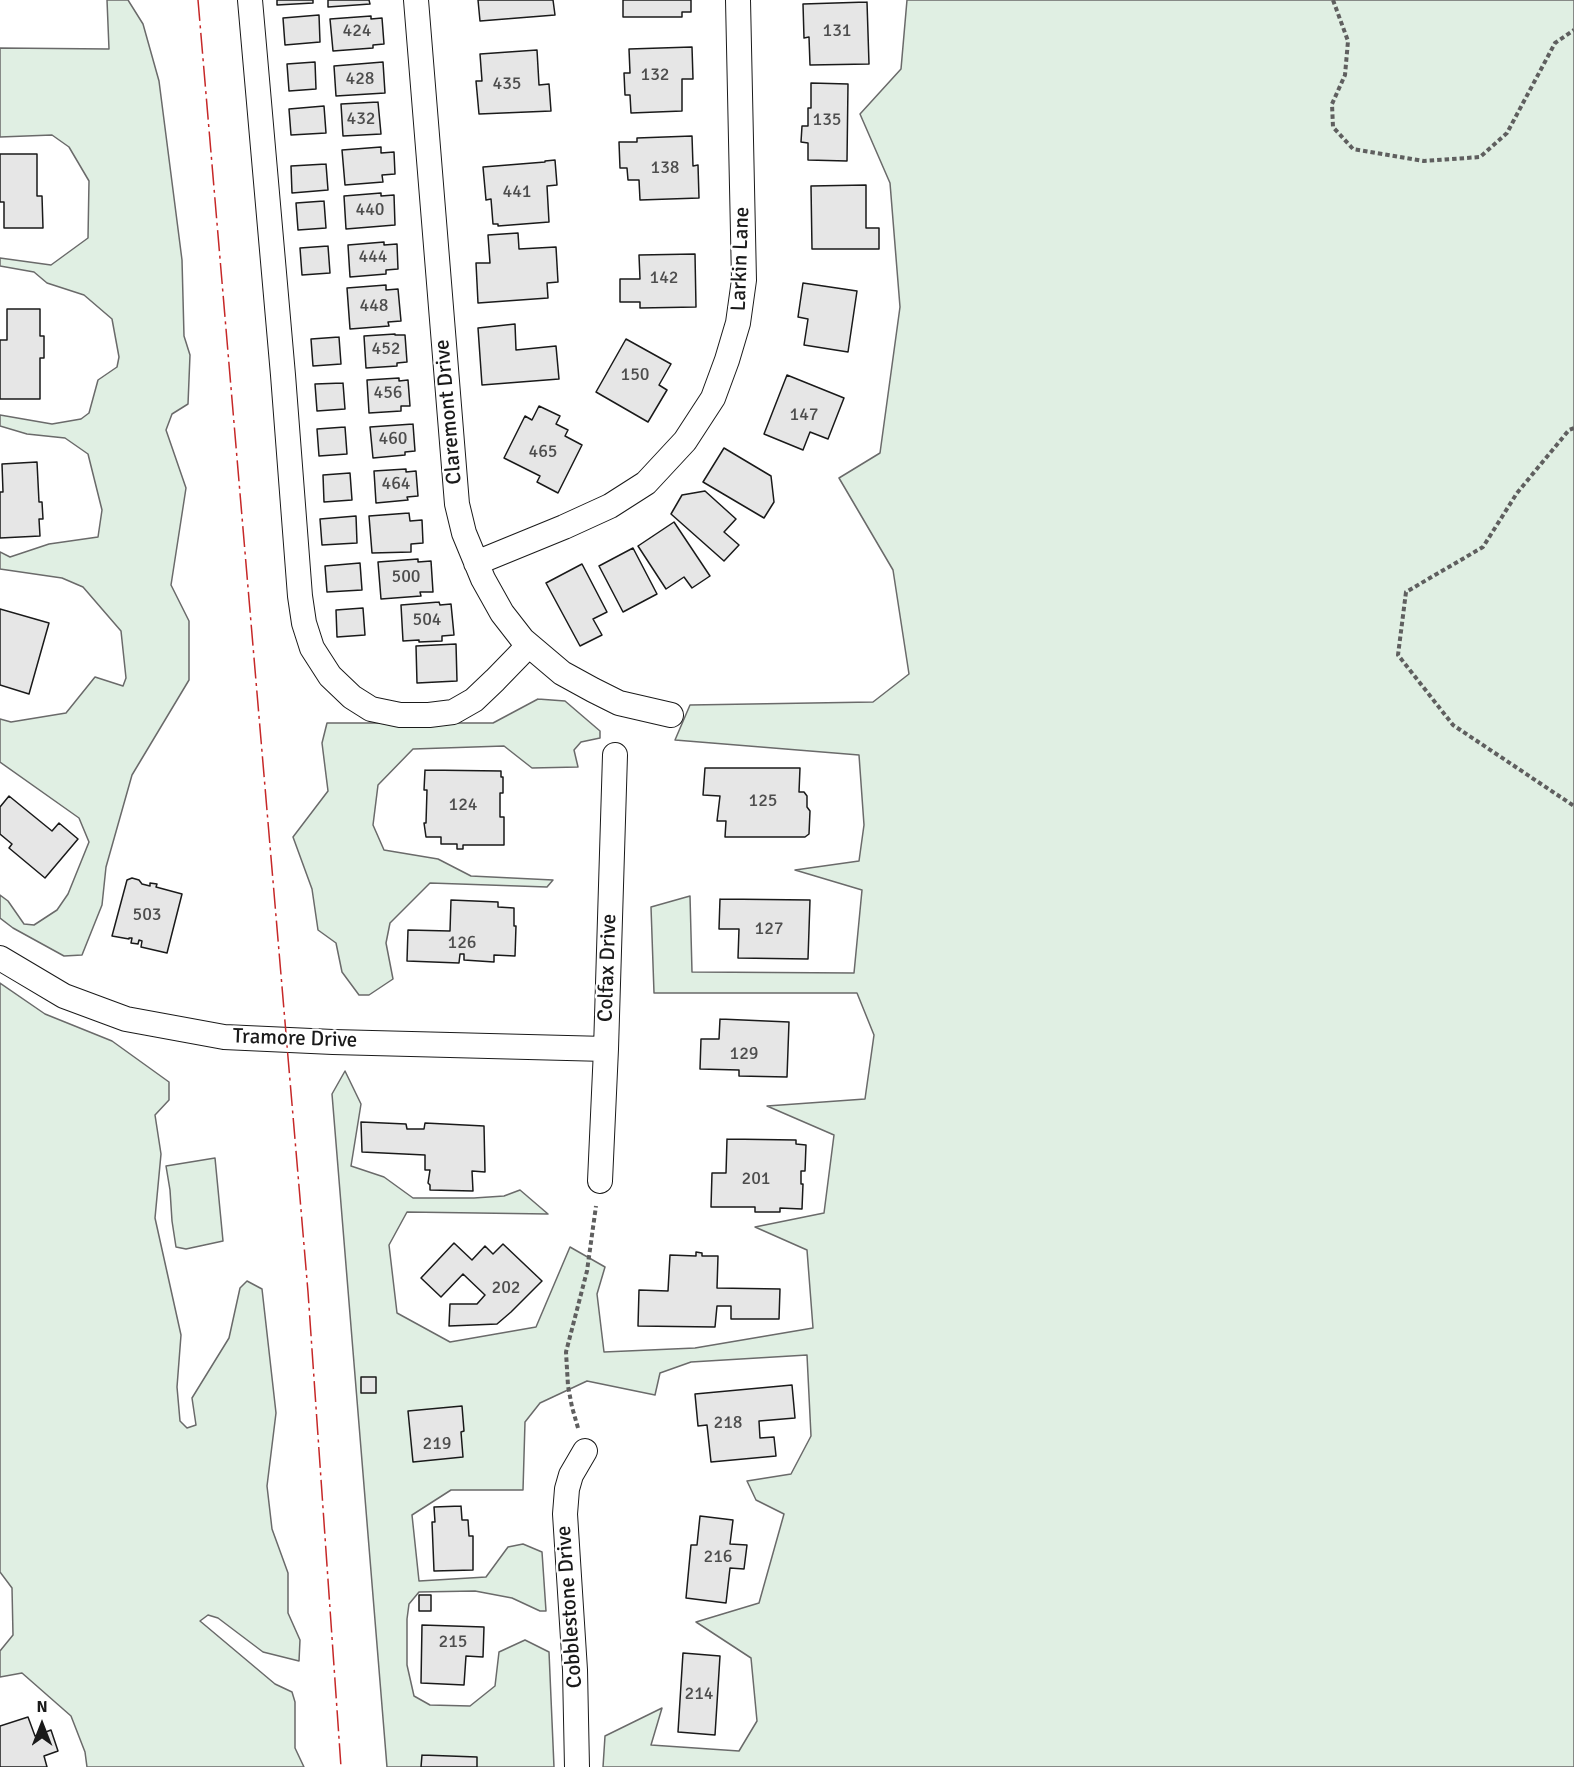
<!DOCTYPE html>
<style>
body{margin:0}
#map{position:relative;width:1574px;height:1767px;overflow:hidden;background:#fff;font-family:Signika,sans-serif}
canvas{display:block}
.north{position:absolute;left:12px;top:1695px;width:60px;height:60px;-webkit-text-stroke:4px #fff;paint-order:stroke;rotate:0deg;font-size:16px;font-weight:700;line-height:24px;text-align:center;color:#1a1a1a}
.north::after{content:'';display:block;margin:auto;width:21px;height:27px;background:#1a1a1a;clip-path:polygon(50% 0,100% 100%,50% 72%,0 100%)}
</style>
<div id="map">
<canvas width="1574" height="1767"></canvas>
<div class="north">N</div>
</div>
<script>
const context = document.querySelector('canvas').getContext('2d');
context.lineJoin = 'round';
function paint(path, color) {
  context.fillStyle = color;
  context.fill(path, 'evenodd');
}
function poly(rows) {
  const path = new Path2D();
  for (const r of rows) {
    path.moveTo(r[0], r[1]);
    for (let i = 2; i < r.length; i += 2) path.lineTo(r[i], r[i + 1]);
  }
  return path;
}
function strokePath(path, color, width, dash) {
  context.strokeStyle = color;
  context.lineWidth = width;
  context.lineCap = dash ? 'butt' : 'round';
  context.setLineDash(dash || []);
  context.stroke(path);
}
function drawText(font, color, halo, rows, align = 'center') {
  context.font = font + ' Signika,sans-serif';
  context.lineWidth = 4.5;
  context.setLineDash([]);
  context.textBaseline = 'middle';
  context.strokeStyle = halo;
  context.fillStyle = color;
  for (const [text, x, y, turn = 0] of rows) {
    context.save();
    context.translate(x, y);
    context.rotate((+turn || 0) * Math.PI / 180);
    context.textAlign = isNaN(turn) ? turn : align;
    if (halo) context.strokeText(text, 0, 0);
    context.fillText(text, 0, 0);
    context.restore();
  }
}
const green = poly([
 [107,0,128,0,143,24,159,81,182,260,184,336,190,355,188,404,172,414,166,430,186,488,171,585,189,621,189,680,132,775,106,867,102,905,82,955,64,956,13,928,0,918,0,895,8,901,24,924,34,925,57,910,68,894,89,842,79,818,0,762,0,719,11,722,66,713,95,677,123,686,126,678,121,631,83,587,62,578,0,569,0,552,10,557,49,544,98,537,102,510,88,454,65,438,27,434,0,426,0,415,52,424,81,419,89,413,98,380,117,367,119,357,112,319,84,295,47,283,34,272,0,266,0,258,51,265,88,238,89,181,69,147,52,135,0,137,0,48,109,49,107,0],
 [907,0,1574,0,1574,1767,603,1767,605,1736,662,1708,651,1745,739,1751,757,1721,751,1658,696,1622,759,1603,784,1514,756,1500,747,1481,791,1474,811,1436,807,1355,691,1362,660,1373,655,1395,587,1381,540,1403,525,1422,523,1490,451,1490,412,1515,419,1581,486,1577,508,1547,523,1544,542,1552,546,1611,540,1611,512,1598,475,1591,419,1592,409,1604,407,1619,407,1665,414,1696,430,1705,470,1706,495,1686,499,1652,525,1640,549,1652,554,1767,387,1767,332,1094,345,1071,361,1104,351,1166,384,1177,413,1198,474,1198,504,1196,520,1190,548,1214,407,1212,389,1245,397,1313,450,1342,536,1327,570,1247,605,1267,597,1294,604,1352,695,1348,813,1328,807,1250,755,1227,824,1213,834,1135,767,1106,865,1099,874,1035,857,993,654,993,651,907,690,896,692,972,854,973,862,890,795,870,859,861,864,825,859,755,675,740,690,705,873,702,909,674,893,570,839,478,880,453,900,307,890,183,860,114,901,69,907,0],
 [538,699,565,701,600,731,600,738,581,742,574,750,578,767,532,768,504,746,413,749,378,785,373,825,384,850,438,859,471,876,553,880,547,887,430,883,390,923,386,943,393,979,369,995,359,995,342,972,336,943,318,930,312,889,293,837,328,791,322,743,327,723,493,723,538,699],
 [0,983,45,1014,112,1041,169,1082,169,1100,155,1115,161,1154,155,1218,181,1335,177,1387,180,1421,187,1428,196,1425,192,1398,229,1338,240,1288,247,1281,262,1289,276,1413,267,1486,272,1529,288,1573,288,1613,300,1640,299,1661,263,1652,218,1618,208,1615,200,1621,275,1684,292,1692,295,1702,295,1748,304,1767,87,1767,85,1752,71,1716,22,1673,0,1677,0,1651,13,1635,12,1588,0,1572,0,983],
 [215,1158,223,1241,186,1249,176,1247,172,1221,170,1190,166,1166,215,1158]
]);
paint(green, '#e0efe3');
strokePath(green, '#6a6a6a', 1.5);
const building = poly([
 [277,0,313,0,313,3,277,5,277,0],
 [328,0,369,0,370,4,328,7,328,0],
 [478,0,553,0,555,15,480,21,478,0],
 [623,0,691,0,691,12,682,12,682,17,623,17,623,0],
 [867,2,869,64,810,65,809,37,804,38,803,4,867,2],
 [319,15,320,42,285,45,283,18,319,15],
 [371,16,371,19,382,18,384,44,373,45,373,48,333,51,330,19,371,16],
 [692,47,693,79,682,79,682,111,631,113,630,95,625,95,624,73,630,73,629,49,692,47],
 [537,50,539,85,549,84,551,111,479,114,476,81,482,81,480,54,537,50],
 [315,62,316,89,289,91,287,64,315,62],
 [383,62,385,93,336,96,334,66,383,62],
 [811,83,848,84,847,161,808,160,808,143,801,142,802,126,808,126,808,108,811,108,811,83],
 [378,102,381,134,343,136,341,104,378,102],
 [324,106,326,133,291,135,289,109,324,106],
 [692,136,693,166,698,165,699,198,640,200,639,180,628,180,627,168,620,168,619,142,637,142,637,138,692,136],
 [381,147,381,153,394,152,395,174,382,175,383,182,345,185,342,150,381,147],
 [0,154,37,154,37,196,42,196,43,228,4,228,4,202,0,202,0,154],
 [555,160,557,185,547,186,549,222,498,226,498,224,493,224,491,199,486,200,483,167,545,162,545,161,555,160],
 [326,164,328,190,292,193,291,166,326,164],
 [866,185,866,228,879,228,879,249,812,249,811,186,866,185],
 [381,193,381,196,394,195,395,225,346,229,344,196,381,193],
 [324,201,326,228,298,230,296,203,324,201],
 [518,233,519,249,556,247,558,282,547,283,548,298,478,303,476,263,490,263,488,235,518,233],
 [384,242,384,245,397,244,398,269,386,270,386,274,350,277,348,245,384,242],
 [328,246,330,273,302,275,300,248,328,246],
 [695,254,696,307,640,308,640,302,620,302,620,279,640,279,639,255,695,254],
 [803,283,857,291,848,352,804,345,808,319,798,317,803,283],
 [386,285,386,290,398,289,401,321,388,322,389,326,350,329,347,288,386,285],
 [7,309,40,309,40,336,44,336,44,358,40,358,40,399,0,399,0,340,7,340,7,309],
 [515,324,516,350,556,346,559,379,482,385,478,328,515,324],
 [395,334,395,335,405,335,407,362,397,363,397,366,366,368,364,336,395,334],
 [339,337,341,364,313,366,311,339,339,337],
 [626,339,671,364,659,385,667,390,648,422,596,392,626,339],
 [787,375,844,398,828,439,810,432,803,450,764,434,787,375],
 [399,378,399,381,408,380,410,406,401,406,401,411,369,413,367,380,399,378],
 [343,383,345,409,317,411,315,384,343,383],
 [539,406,560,416,556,424,568,430,565,436,582,445,558,493,537,482,540,476,504,458,525,416,532,420,539,406],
 [413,424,415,451,405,452,405,455,373,458,370,427,413,424],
 [345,427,347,454,319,456,317,429,345,427],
 [724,448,771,476,774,502,764,518,703,482,724,448],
 [37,462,39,502,42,502,43,519,39,519,40,536,0,538,0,492,3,492,2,464,37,462],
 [406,469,406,472,416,471,418,496,407,497,408,500,376,503,374,471,406,469],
 [350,473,352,500,324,502,323,475,350,473],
 [705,491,736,519,724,532,739,545,724,561,671,514,682,495,705,491],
 [409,513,410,521,422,520,423,543,411,544,411,552,372,553,369,516,409,513],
 [356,516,357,543,322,545,320,519,356,516],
 [674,522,710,576,692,588,684,577,666,589,638,546,674,522],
 [633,548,657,594,623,612,599,566,633,548],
 [418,559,418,562,431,561,433,592,420,592,421,596,381,599,378,562,418,559],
 [360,563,362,590,327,592,325,566,360,563],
 [582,564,607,612,593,619,602,635,580,646,546,583,582,564],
 [439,602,440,605,451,604,454,635,442,636,442,641,419,642,419,640,403,641,401,605,439,602],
 [363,608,365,635,337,637,336,610,363,608],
 [0,609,49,623,29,694,0,685,0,609],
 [456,644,457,681,417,683,416,646,456,644],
 [705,768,800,768,799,792,804,792,807,796,807,807,810,811,809,834,805,837,725,837,726,821,717,821,720,796,703,795,705,768],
 [425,770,501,771,501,777,503,777,503,793,500,793,500,817,504,817,504,845,463,845,463,849,457,849,457,844,441,844,441,837,426,837,424,823,426,823,427,790,424,790,425,770],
 [9,796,52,831,59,823,78,839,45,878,9,848,12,844,0,834,0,807,9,796],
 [132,878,139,880,142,884,150,886,150,883,157,884,156,887,182,894,167,953,141,947,142,941,139,940,138,944,131,943,132,938,129,938,129,939,112,936,127,880,132,878],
 [720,899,810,900,808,959,738,958,739,929,719,929,720,899],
 [451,900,498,902,498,907,514,908,514,926,516,926,515,956,494,955,494,962,464,960,464,954,460,954,459,963,407,961,408,930,450,931,451,900],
 [720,1019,789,1022,787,1077,739,1076,739,1070,700,1069,701,1039,719,1039,720,1019],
 [361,1122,406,1124,407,1129,424,1129,425,1123,484,1126,485,1172,472,1171,473,1191,430,1190,430,1185,428,1183,430,1170,425,1170,425,1155,362,1152,361,1122],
 [727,1139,796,1140,796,1144,806,1145,805,1171,801,1171,801,1184,803,1184,802,1209,780,1208,780,1212,755,1212,755,1207,711,1207,712,1173,726,1173,727,1139],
 [454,1243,472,1260,485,1246,493,1254,503,1244,542,1281,511,1312,497,1324,449,1326,450,1304,477,1304,485,1295,463,1274,441,1297,421,1278,454,1243],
 [696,1252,702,1253,702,1256,718,1256,717,1288,780,1289,779,1319,731,1319,731,1306,717,1306,715,1327,638,1326,639,1290,668,1291,670,1255,696,1256,696,1252],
 [361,1377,376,1377,376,1393,361,1393,361,1377],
 [792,1385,795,1418,759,1421,760,1438,774,1437,776,1456,711,1462,707,1425,698,1426,695,1394,792,1385],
 [462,1406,464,1431,461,1432,463,1457,413,1462,408,1411,462,1406],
 [461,1506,462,1520,468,1520,469,1536,473,1536,473,1570,434,1571,432,1522,435,1522,434,1507,461,1506],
 [700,1516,733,1520,730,1544,747,1545,744,1569,730,1568,726,1603,686,1598,691,1545,697,1545,700,1516],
 [419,1595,431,1595,431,1611,419,1611,419,1595],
 [422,1625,484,1627,483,1657,466,1656,464,1685,421,1683,422,1625],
 [683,1653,720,1656,715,1735,678,1732,683,1653],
 [28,1717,35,1736,51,1730,58,1751,44,1756,47,1767,0,1767,0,1726,28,1717],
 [422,1755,477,1757,477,1767,421,1767,422,1755]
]);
paint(building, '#e6e6e6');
strokePath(building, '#1a1a1a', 1.5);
const minor = poly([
 [250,0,283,375,300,596,304,623,312,648,330,676,352,697,371,709,400,715,429,715,453,712,474,700,495,680,529,645],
 [416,0,457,504,464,533,483,579,502,613,523,640,562,673,593,690,619,703,671,715],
 [476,563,564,527,610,506,646,483,685,441,713,398,727,360,738,323,744,280,738,0],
 [0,958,64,996,126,1019,224,1037,333,1042,606,1049],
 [600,1181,606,1049,615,755],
 [577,1767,575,1670,565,1514,567,1489,571,1475,585,1451]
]);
strokePath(minor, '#1a1a1a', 26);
strokePath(poly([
 [1333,0,1348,41,1345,75,1332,104,1333,127,1353,149,1424,161,1480,157,1507,133,1555,43,1574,30],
 [1574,428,1569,430,1517,493,1483,547,1406,592,1398,655,1453,725,1574,806],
 [578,1428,572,1407,568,1386,566,1352,587,1271,596,1206]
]), '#5f5f5f', 4, [4.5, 3]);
strokePath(minor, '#fff', 24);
strokePath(poly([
 [198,0,308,1292,341,1767]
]), '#c62828', 1.5, [21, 4.5, 3, 4.5]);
drawText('18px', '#4d4d4d', null, [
 ["424",357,31],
 ["131",837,31],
 ["132",655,75],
 ["428",360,79],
 ["435",507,84],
 ["432",361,119],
 ["135",827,120],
 ["138",665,168],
 ["441",517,192],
 ["440",370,210],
 ["444",373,257],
 ["142",664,278],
 ["448",374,306],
 ["452",386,349],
 ["150",635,375],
 ["456",388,393],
 ["147",804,415],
 ["460",393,439],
 ["465",543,452],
 ["464",396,484],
 ["500",406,577],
 ["504",427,620],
 ["125",763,801],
 ["124",463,805],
 ["503",147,915],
 ["127",769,929],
 ["126",462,943],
 ["129",744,1054],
 ["201",756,1179],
 ["202",506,1288],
 ["218",728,1423],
 ["219",437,1444],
 ["216",718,1557],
 ["215",453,1642],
 ["214",699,1694]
]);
drawText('21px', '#1a1a1a', '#fff', [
 ["Larkin Lane",741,259,-88],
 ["Claremont Drive",449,412,-95],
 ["Colfax Drive",608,968,-88],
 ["Tramore Drive",295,1039,2],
 ["Cobblestone Drive",570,1607,-94]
]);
</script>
